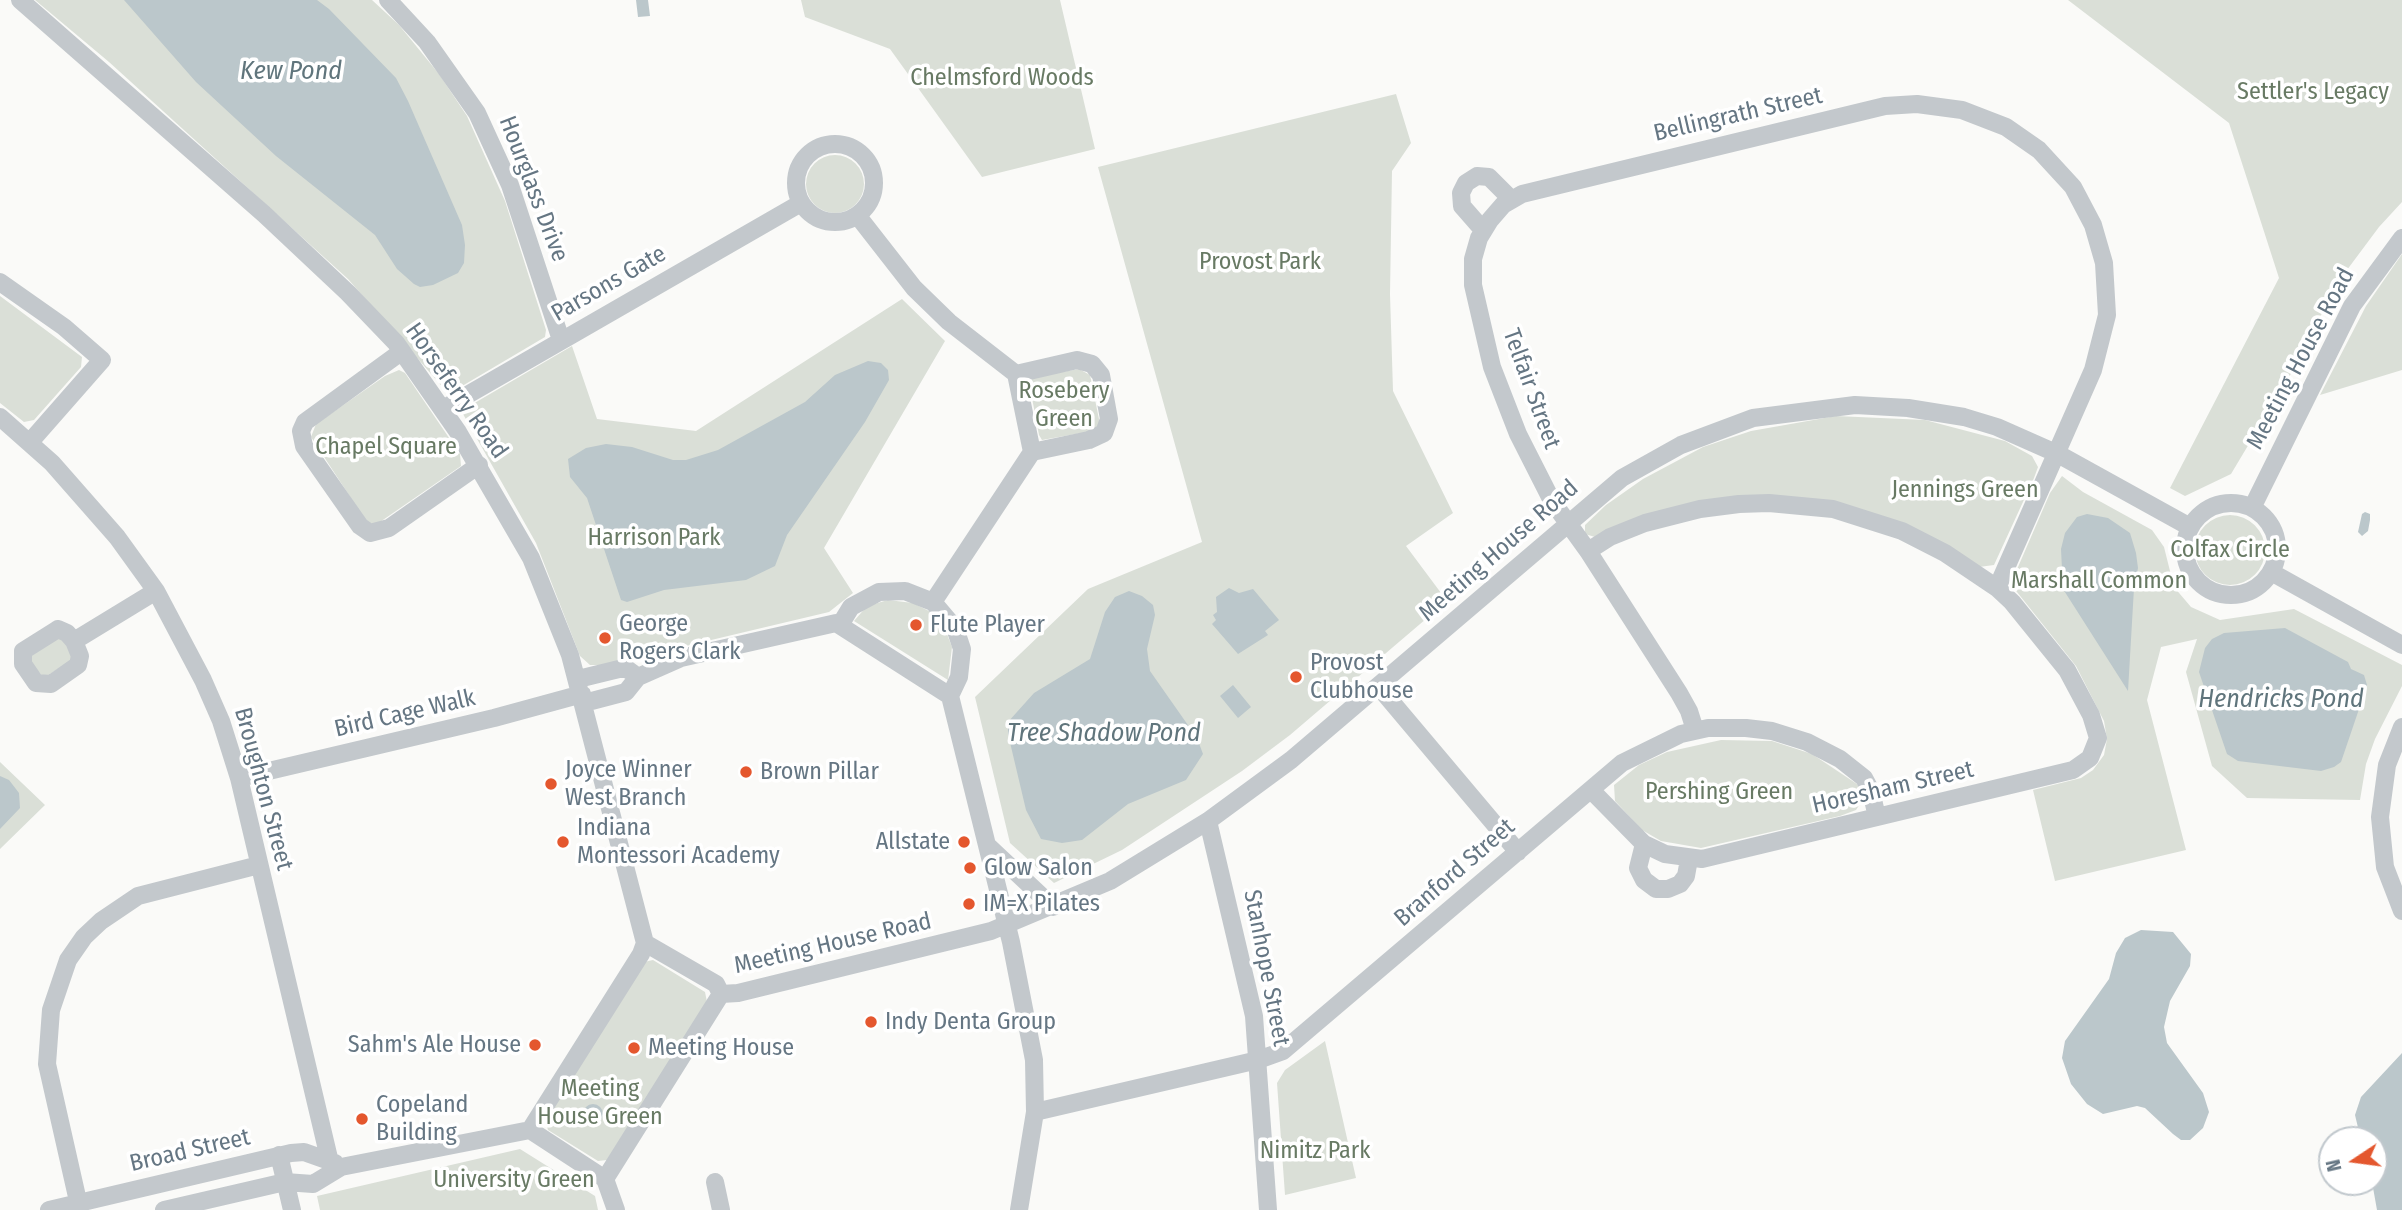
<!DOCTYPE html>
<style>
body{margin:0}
#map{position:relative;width:2402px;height:1210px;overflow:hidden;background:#fafaf8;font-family:"Fira Sans Condensed",sans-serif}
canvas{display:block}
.north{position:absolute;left:2318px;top:1126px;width:70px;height:70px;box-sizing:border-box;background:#fff;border:2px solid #c1c8cd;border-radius:50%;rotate:257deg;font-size:19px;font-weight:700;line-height:28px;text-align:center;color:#657683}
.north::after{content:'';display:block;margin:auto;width:24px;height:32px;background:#e4572e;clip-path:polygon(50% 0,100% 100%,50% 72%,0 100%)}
</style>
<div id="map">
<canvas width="2402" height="1210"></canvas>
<div class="north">N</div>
</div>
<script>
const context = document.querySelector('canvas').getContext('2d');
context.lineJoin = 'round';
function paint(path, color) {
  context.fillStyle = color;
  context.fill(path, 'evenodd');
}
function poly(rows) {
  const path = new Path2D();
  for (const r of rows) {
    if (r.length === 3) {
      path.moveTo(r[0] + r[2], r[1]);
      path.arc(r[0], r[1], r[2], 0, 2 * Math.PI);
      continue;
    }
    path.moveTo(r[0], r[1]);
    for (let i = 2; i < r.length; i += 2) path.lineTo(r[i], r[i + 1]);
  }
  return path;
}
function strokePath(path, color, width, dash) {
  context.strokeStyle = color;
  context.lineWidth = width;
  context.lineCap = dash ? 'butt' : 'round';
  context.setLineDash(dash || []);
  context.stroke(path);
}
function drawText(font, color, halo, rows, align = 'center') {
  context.font = font + ' "Fira Sans Condensed",sans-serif';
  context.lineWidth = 7;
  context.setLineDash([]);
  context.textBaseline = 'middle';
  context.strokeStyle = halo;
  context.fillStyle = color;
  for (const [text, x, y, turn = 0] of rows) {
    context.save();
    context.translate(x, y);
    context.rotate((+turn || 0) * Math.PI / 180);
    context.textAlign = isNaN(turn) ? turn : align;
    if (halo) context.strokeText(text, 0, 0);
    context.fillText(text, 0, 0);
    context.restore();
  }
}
paint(poly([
 [35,0,372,0,399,25,439,74,467,116,505,201,546,330,545,337,452,392,446,391,348,279,109,62],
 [801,0,1060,0,1095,149,982,177,890,49,805,17],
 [2068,0,2402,0,2402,202,2379,227,2338,282,2292,372,2231,474,2185,496,2170,488,2279,278,2229,123],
 [1396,94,1411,143,1392,171,1390,294,1393,391,1453,513,1406,546,1447,601,1290,735,1242,771,1122,850,1054,883,1010,843,975,697,1088,589,1202,542,1098,167],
 [835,184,29],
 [2402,254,2402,370,2320,395,2366,306],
 [0,296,82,357,81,367,34,420,24,422,0,403],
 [902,299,945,341,824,548,853,593,829,612,606,665,590,665,580,656,536,543,463,414,466,408,572,346,597,419,696,431],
 [1079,369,1090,375,1100,424,1093,431,1042,440,1039,435,1029,382,1034,377],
 [399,370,405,373,460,454,461,466,380,522,372,524,366,521,311,437,316,424,385,376],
 [1836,416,1925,420,2005,441,2032,456,2038,467,2034,478,1994,565,1979,567,1783,498,1595,537,1585,534,1585,525,1606,505,1643,479,1703,447,1751,431],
 [2062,476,2083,492,2152,530,2164,547,2174,587,2191,607,2220,620,2294,609,2402,665,2402,686,2375,739,2366,764,2360,800,2247,798,2212,766,2186,672,2197,639,2161,647,2147,700,2186,850,2055,881,2033,790,2081,778,2093,770,2104,755,2107,739,2104,721,2076,666,2013,587,2015,574,2050,493],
 [2230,550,35],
 [888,600,913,603,931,612,945,629,952,647,948,680,854,621,867,606],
 [52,638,64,638,73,659,44,678,29,661,30,653],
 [1721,740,1772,741,1812,754,1860,786,1860,804,1856,810,1840,816,1701,848,1661,841,1642,830,1615,801,1614,785,1639,765,1667,752],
 [0,762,45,805,0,849],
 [653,960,705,992,707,1002,607,1160,598,1161,548,1130,545,1120,644,962],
 [1325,1041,1356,1178,1285,1195,1277,1083,1285,1070],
 [520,1149,595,1196,598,1210,320,1210,317,1196]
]), '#dadfd7');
paint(poly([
 [124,0,317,0,329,9,396,78,408,101,462,225,465,245,464,263,458,273,433,285,420,287,414,284,397,269,375,235,276,156,196,82],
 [636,0,648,0,650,16,638,17],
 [868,361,881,363,888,370,889,380,865,422,787,535,775,566,746,580,664,590,627,602,621,600,587,498,570,477,568,459,586,448,606,444,632,447,673,460,686,460,718,450,805,402,835,375],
 [2365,512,2370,514,2370,520,2368,531,2362,536,2358,532,2362,514],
 [2087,514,2108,518,2130,533,2136,553,2138,568,2134,588,2128,691,2063,589,2061,549,2065,533,2077,517],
 [1229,588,1239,593,1253,589,1279,620,1265,631,1268,635,1238,654,1212,624,1216,620,1213,615,1217,612,1216,597],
 [1129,591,1142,596,1153,605,1155,615,1147,649,1150,671,1197,738,1203,754,1186,780,1128,804,1082,840,1062,843,1041,839,1026,810,1008,734,1008,722,1034,693,1090,659,1105,612,1115,597],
 [2285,628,2348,662,2351,669,2364,675,2367,685,2357,715,2341,762,2334,767,2321,771,2238,761,2227,754,2199,672,2205,648,2212,639,2224,633],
 [1233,685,1251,707,1238,718,1220,696],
 [0,776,9,780,19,793,20,808,0,829],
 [2141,930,2173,932,2191,954,2190,966,2170,1001,2164,1027,2167,1043,2203,1093,2209,1112,2203,1128,2190,1140,2181,1140,2173,1134,2145,1108,2137,1106,2103,1114,2087,1104,2071,1084,2062,1058,2065,1041,2109,979,2116,953,2125,938],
 [2402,1053,2402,1210,2377,1210,2372,1182,2374,1140,2361,1140,2355,1115,2361,1097],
 [593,1114,10]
]), '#bbc7cb');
strokePath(poly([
 [20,0,264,214,348,293,396,343,458,432,531,558,570,655,645,943],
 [388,0,427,42,477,113,510,185,561,340],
 [835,183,39],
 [857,215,914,288,949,322,1016,374,1032,452,933,602],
 [1483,230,1462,206,1461,193,1466,183,1477,176,1489,177,1511,199],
 [0,282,64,327,102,360,30,442],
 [401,352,305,422,301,431,304,446,360,526,370,533,389,528,479,465],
 [1016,374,1077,360,1092,364,1101,375,1109,419,1104,433,1089,440,1032,452],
 [443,409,801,203],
 [0,417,52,463,117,537,156,591,203,680,221,721,239,778,329,1158],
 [2231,549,46],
 [2252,508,2352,306,2402,238],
 [1588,551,1610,537,1645,523,1700,509,1739,504,1769,503,1833,509,1902,531,1945,553,1997,588,2012,602,2067,670,2091,715,2098,738,2090,758,2073,770,1702,859,1665,854,1644,844,1591,790],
 [2271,572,2402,645],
 [840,625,851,607,879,592,905,591,933,602,955,628,962,649,959,677,950,696],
 [58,629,67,633,74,641,80,656,78,665,51,684,36,683,23,664,23,651,58,629],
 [74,641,156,591],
 [578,679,619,669,627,669,638,677],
 [1379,687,1518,852],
 [584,703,626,692,638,677,681,658,836,623,950,696,1011,942,1034,1060,1035,1112,1019,1210],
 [2402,727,2387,765,2380,817,2385,867,2402,911],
 [1695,730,1689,711,1679,693,1588,551,1552,501,1518,434,1492,367,1473,285,1473,259,1479,238,1490,220,1503,205,1522,194,1885,106,1917,104,1962,110,2006,127,2039,150,2073,187,2093,225,2104,263,2107,315,2093,370,1997,588],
 [239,778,494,718,582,694],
 [1208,821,1254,1016,1268,1210],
 [1644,844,1638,868,1644,880,1656,889,1668,889,1680,884,1686,876,1689,859],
 [987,845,1053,907],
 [645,943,716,984,721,994],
 [721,994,738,993,991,931,1110,881,1208,821,1291,760,1622,478,1681,445,1753,418,1855,405,1908,408,1964,417,1997,427,2058,454,2190,527],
 [1035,1112,1258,1060,1283,1051,1622,763,1681,734,1708,728,1746,728,1772,731,1807,742,1840,759,1864,778,1871,791,1877,817],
 [530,1130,641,954,645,943],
 [530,1130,605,1179,616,1210],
 [279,1155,292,1210],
 [605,1179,721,994],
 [715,1182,721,1210],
 [49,1210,291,1153,304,1152,335,1163],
 [80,1210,47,1064,51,1010,68,960,84,937,101,921,138,896,259,865],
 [164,1210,285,1182,313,1184,341,1167,530,1130]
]), '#c3c8cc', 18);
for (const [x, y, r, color] of [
 [916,625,7,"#e4572e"],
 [605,638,7,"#e4572e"],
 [1296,677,7,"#e4572e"],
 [746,772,7,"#e4572e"],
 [551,784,7,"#e4572e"],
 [563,842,7,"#e4572e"],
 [964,842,7,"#e4572e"],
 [970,868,7,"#e4572e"],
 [969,904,7,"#e4572e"],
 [871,1022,7,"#e4572e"],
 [535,1045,7,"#e4572e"],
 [634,1048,7,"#e4572e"],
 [362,1119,7,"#e4572e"]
]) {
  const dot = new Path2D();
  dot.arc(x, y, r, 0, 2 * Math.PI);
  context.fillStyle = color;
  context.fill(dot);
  strokePath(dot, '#fff', 2.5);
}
drawText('24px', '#687a64', '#fff', [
 ["Chelmsford Woods",1002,78],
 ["Settler's Legacy",2313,92],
 ["Provost Park",1260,262],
 ["Rosebery",1064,391],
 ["Green",1064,419],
 ["Chapel Square",386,447],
 ["Jennings Green",1965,490],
 ["Harrison Park",654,538],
 ["Colfax Circle",2230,550],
 ["Marshall Common",2099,581],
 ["Pershing Green",1719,792],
 ["Meeting",600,1089],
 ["House Green",600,1117],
 ["Nimitz Park",1315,1151],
 ["University Green",514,1180]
]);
drawText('24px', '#657683', '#fff', [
 ["Bellingrath Street",1738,115,-13],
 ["Hourglass Drive",533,189,69],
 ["Parsons Gate",609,284,-30],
 ["Meeting House Road",2301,359,-62],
 ["Telfair Street",1531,389,70],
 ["Horseferry Road",456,391,55],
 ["Meeting House Road",1499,551,-41],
 ["Bird Cage Walk",405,714,-13],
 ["Horesham Street",1893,788,-13],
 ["Broughton Street",263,789,75],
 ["Branford Street",1455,873,-41],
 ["Meeting House Road",833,944,-13],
 ["Stanhope Street",1266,968,79],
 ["Broad Street",190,1151,-13]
]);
drawText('24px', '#657683', '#fff', [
 ["George",619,624],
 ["Rogers Clark",619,652],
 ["Flute Player",930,625],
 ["Provost",1310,663],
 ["Clubhouse",1310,691],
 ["Joyce Winner",565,770],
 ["West Branch",565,798],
 ["Brown Pillar",760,772],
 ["Indiana",577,828],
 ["Montessori Academy",577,856],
 ["Allstate",950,842,"right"],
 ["Glow Salon",984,868],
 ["IM=X Pilates",983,904],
 ["Indy Denta Group",885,1022],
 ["Sahm's Ale House",521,1045,"right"],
 ["Meeting House",648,1048],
 ["Copeland",376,1105],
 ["Building",376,1133]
], 'left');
drawText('italic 26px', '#60757c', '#fff', [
 ["Kew Pond",291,72],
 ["Hendricks Pond",2281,700],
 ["Tree Shadow Pond",1104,734]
]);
</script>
